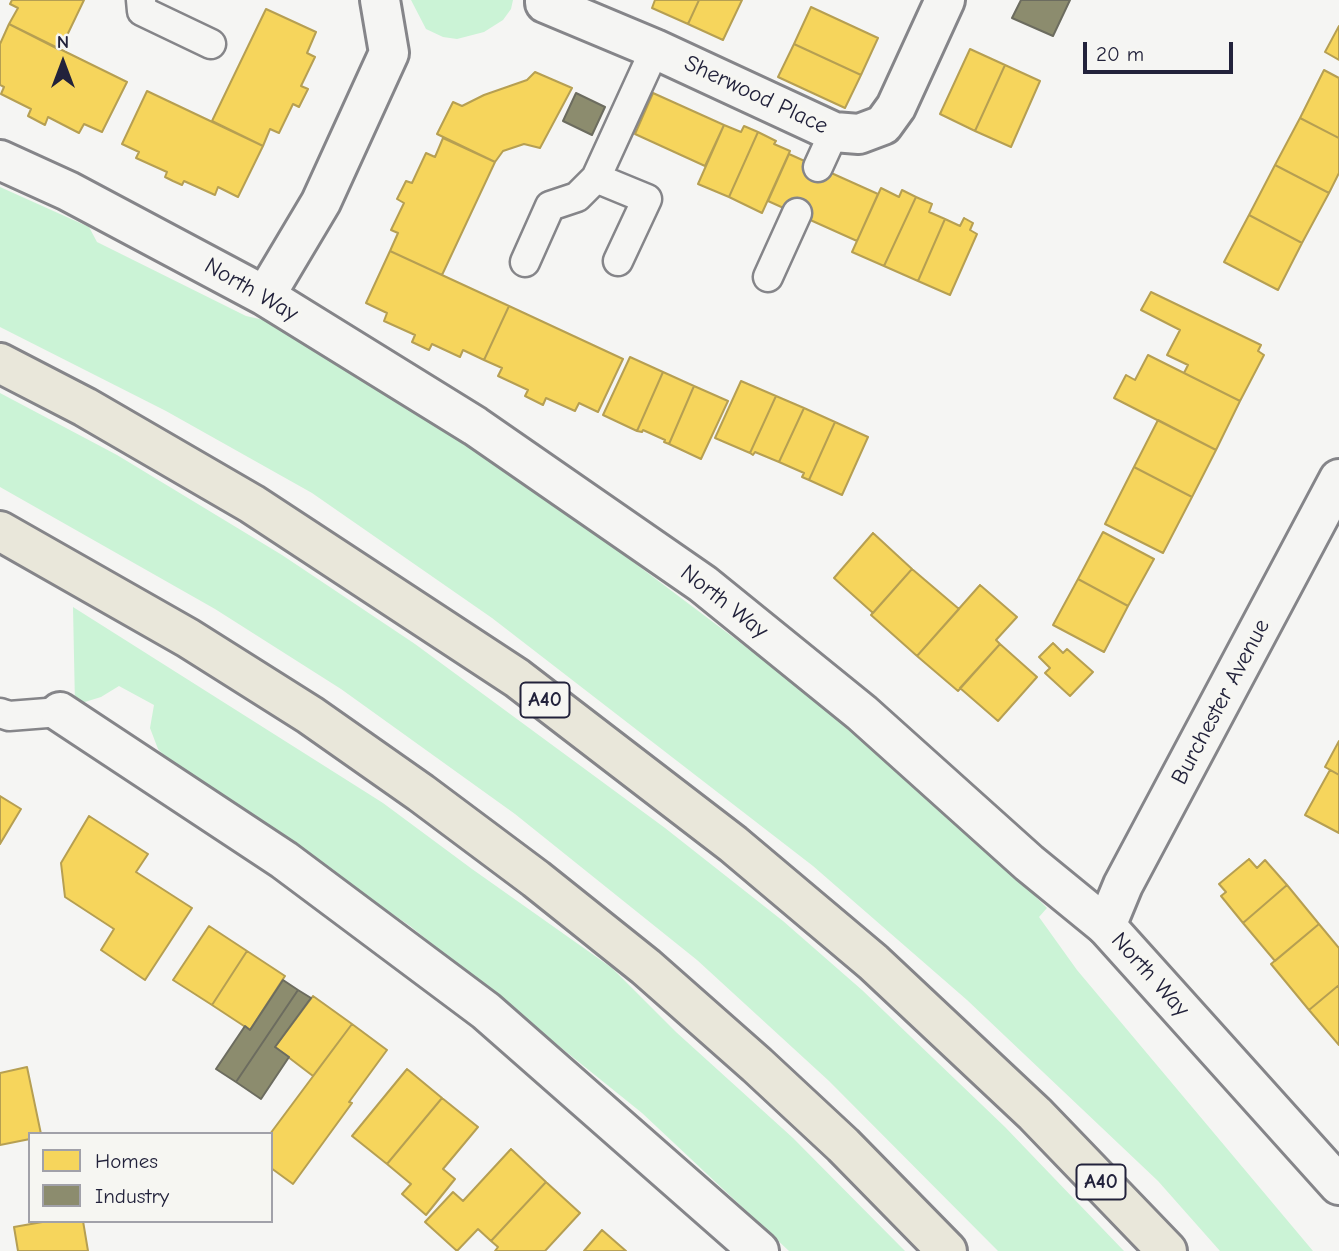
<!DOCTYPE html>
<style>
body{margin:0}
#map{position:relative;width:1339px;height:1251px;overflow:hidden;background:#f5f5f3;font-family:"Comic Neue",sans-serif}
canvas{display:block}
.legend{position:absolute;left:28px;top:1132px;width:245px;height:91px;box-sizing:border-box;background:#f6f6f2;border:2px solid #a1a1a9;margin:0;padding:9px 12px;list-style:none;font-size:21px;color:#22223b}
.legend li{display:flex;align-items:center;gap:14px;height:35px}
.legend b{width:35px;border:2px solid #a1a1a9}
.north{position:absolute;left:28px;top:28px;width:70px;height:70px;-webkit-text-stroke:5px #f6f6f2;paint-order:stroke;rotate:0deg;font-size:19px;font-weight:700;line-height:28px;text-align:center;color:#22223b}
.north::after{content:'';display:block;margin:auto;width:24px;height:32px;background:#22223b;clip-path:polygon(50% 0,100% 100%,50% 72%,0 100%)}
.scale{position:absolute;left:1083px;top:42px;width:150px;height:32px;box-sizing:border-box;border:4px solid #22223b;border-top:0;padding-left:9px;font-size:21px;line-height:24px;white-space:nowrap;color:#22223b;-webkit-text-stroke:5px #f6f6f2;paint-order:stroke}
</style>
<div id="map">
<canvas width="1339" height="1251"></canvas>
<ul class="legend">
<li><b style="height:19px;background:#f6d55c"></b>Homes</li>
<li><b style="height:19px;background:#8c8c6e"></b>Industry</li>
</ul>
<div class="north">N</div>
<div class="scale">20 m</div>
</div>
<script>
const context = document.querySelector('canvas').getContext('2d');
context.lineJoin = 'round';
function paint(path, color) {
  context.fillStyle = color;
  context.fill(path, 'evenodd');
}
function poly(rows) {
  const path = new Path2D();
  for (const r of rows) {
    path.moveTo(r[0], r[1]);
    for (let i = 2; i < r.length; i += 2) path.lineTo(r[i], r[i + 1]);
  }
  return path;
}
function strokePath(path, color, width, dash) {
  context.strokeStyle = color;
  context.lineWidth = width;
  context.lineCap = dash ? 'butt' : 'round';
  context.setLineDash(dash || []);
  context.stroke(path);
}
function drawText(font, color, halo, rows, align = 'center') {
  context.font = font + ' "Comic Neue",sans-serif';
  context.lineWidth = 7;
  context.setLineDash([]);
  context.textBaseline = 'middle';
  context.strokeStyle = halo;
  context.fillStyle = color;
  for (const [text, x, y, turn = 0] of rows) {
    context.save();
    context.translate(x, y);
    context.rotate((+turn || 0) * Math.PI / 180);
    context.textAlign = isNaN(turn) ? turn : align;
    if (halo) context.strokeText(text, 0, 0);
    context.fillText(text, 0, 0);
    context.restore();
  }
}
paint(poly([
 [411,0,513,0,511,9,503,20,484,32,457,39,443,37,426,29],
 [0,187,89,227,97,242,246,316,282,324,464,442,600,537,782,674,892,764,979,840,1047,908,1039,917,1077,970,1313,1251,1220,1251,1158,1181,967,1000,813,866,492,618,312,493,166,411,0,327],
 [0,393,117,455,282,555,415,644,665,828,783,921,862,990,1005,1127,1124,1251,998,1251,829,1081,697,960,515,814,341,689,215,609,0,487],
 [73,607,383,803,472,869,612,968,676,1032,793,1138,905,1251,789,1251,642,1113,410,926,171,763,158,749,150,728,154,705,119,686,101,697,75,705]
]), '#cbf3d6');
const homes = poly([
 [12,0,84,0,60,50,9,24,18,8,10,4,12,0],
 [655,0,699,0,688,24,652,8,655,0],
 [699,0,742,0,723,40,688,24,699,0],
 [811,7,878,38,861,75,794,44,811,7],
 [266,9,316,32,307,53,315,57,301,86,308,89,299,107,293,104,279,133,270,129,263,146,212,121,266,9],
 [9,24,127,82,102,132,84,124,79,133,48,117,45,125,28,116,31,109,1,94,4,87,0,85,0,44,9,24],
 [1339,26,1339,60,1325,52,1339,26],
 [794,44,861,75,845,108,778,77,794,44],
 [970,49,1005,65,975,131,940,114,970,49],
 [1005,65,1040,81,1011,147,975,131,1005,65],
 [1324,70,1339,78,1339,138,1300,118,1324,70],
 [535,72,572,88,540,148,524,144,503,151,495,162,437,134,453,102,462,106,484,95,527,80,535,72],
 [147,91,263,146,238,197,218,187,215,195,184,181,182,185,173,181,165,177,167,172,136,158,139,152,122,144,147,91],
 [653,93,724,125,705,166,635,134,653,93],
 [1300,118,1339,138,1339,173,1329,193,1275,165,1300,118],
 [724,125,741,132,744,126,758,132,729,197,698,184,724,125],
 [758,132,776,141,774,144,790,151,762,213,729,197,758,132],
 [443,138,495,162,442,275,390,251,398,233,391,230,404,203,397,199,406,181,412,183,426,153,435,157,443,138],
 [789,154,878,194,857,241,768,201,789,154],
 [1275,165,1329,193,1302,243,1249,215,1275,165],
 [881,188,899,197,902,190,916,197,884,266,852,252,881,188],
 [916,197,932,204,929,212,945,219,918,281,884,266,916,197],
 [1249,215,1302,243,1278,290,1224,262,1249,215],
 [964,218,973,223,970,230,977,234,950,295,918,281,945,219,960,226,964,218],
 [390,251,509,306,484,360,463,350,460,357,432,344,429,350,412,342,415,335,384,321,387,313,366,303,390,251],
 [1151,292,1261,345,1258,351,1264,355,1240,401,1184,373,1188,365,1167,355,1180,330,1141,310,1151,292],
 [509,306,623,359,598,412,579,403,575,411,546,398,543,405,525,396,528,390,498,376,502,368,484,360,509,306],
 [1148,355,1240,401,1216,450,1114,398,1126,375,1135,380,1148,355],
 [630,357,663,372,637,431,603,415,630,357],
 [663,372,694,386,669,444,664,442,665,440,643,430,642,432,637,431,663,372],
 [741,381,776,396,750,453,715,438,741,381],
 [694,386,728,401,701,459,669,444,694,386],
 [776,396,804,408,779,462,755,452,753,455,750,453,776,396],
 [804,408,835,422,809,480,802,477,804,473,779,462,804,408],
 [1158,420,1216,450,1192,497,1134,467,1158,420],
 [835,422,868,437,842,495,809,480,835,422],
 [1134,467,1192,497,1163,553,1105,524,1134,467],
 [1103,532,1154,559,1128,606,1078,579,1103,532],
 [873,533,912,569,873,613,834,578,873,533],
 [912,569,959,609,917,656,871,615,912,569],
 [1078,579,1128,606,1104,652,1053,625,1078,579],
 [980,585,1017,617,996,640,1000,644,958,691,917,656,980,585],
 [1053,643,1063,653,1067,649,1093,672,1070,696,1045,673,1050,668,1039,657,1053,643],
 [1000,644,1037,677,998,721,960,688,1000,644],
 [1339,741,1339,775,1325,767,1339,741],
 [1330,770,1339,775,1339,833,1305,815,1330,770],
 [0,796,21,809,0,844,0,796],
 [89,816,148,854,136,872,192,908,145,980,101,950,114,929,65,897,61,863,89,816],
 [1249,859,1257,868,1265,860,1287,885,1243,923,1221,896,1226,892,1219,884,1249,859],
 [1287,885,1319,924,1275,961,1243,923,1287,885],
 [1319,924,1339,948,1339,985,1309,1010,1271,964,1319,924],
 [209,926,247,951,212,1005,173,980,209,926],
 [247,951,285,976,250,1030,212,1005,247,951],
 [1339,985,1339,1045,1309,1010,1339,985],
 [313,996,352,1024,313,1076,275,1047,313,996],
 [352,1024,387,1050,349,1102,352,1103,293,1184,271,1168,270,1134,352,1024],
 [27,1067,41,1134,30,1134,30,1139,0,1145,0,1073,27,1067],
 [407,1069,442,1098,387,1164,352,1136,407,1069],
 [442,1098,478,1127,443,1169,455,1179,426,1215,402,1194,411,1184,387,1164,442,1098],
 [511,1149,546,1182,491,1241,478,1229,457,1251,425,1222,453,1192,463,1201,511,1149],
 [546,1182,580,1213,545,1251,495,1251,498,1247,491,1241,546,1182],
 [48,1221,83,1221,88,1251,18,1251,14,1227,48,1221],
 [602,1230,626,1251,584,1251,602,1230]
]);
paint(homes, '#f6d55c');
strokePath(homes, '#b69f52', 2);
const industry = poly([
 [1021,0,1070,0,1053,36,1012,18,1021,0],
 [576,93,605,107,592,135,563,121,576,93],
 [283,980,298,990,236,1082,216,1069,245,1026,250,1030,283,980],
 [298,990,311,998,275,1047,289,1057,261,1099,236,1082,298,990]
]);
paint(industry, '#8c8c6e');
strokePath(industry, '#6c6c5f', 2);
const service = poly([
 [141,0,142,11,211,44],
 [818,167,834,132],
 [596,178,647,199,618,261],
 [525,262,550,206,577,197,596,178,655,49],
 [768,277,797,213],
 [0,713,9,716,60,712]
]);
const minor = poly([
 [545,0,545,3,655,49,834,132,859,134,883,125,896,107,945,0],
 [0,160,68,191,265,296,475,426,703,584,862,713,1029,863,1106,926],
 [265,296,321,202,389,53,380,0],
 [60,712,284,860,486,1011,759,1251]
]);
const tertiary = poly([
 [1339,479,1123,885,1106,926,1339,1185]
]);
const trunk = poly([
 [0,363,85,407,252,504,517,678,733,844,873,962,1035,1114,1167,1251],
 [0,531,188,638,310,715,421,793,536,879,646,967,757,1065,843,1145,947,1251]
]);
strokePath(service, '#858589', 33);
strokePath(minor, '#858589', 44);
strokePath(tertiary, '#858589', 44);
strokePath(trunk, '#858589', 44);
strokePath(service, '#f5f5f3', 28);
strokePath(minor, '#f5f5f3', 38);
strokePath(tertiary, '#f5f5f3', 38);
strokePath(trunk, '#e9e7da', 38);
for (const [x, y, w] of [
 [545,700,49],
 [1101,1182,49]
]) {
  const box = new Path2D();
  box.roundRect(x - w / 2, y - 17.5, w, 35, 5);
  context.fillStyle = '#f6f6f2';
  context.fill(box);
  strokePath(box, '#22223b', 2);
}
drawText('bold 21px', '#22223b', null, [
 ["A40",545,700],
 ["A40",1101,1182]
]);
drawText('23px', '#22223b', '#f6f6f2', [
 ["Sherwood Place",756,95,25],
 ["North Way",251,290,30],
 ["North Way",724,602,38],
 ["Burchester Avenue",1221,702,-62],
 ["North Way",1150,975,48]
]);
</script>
